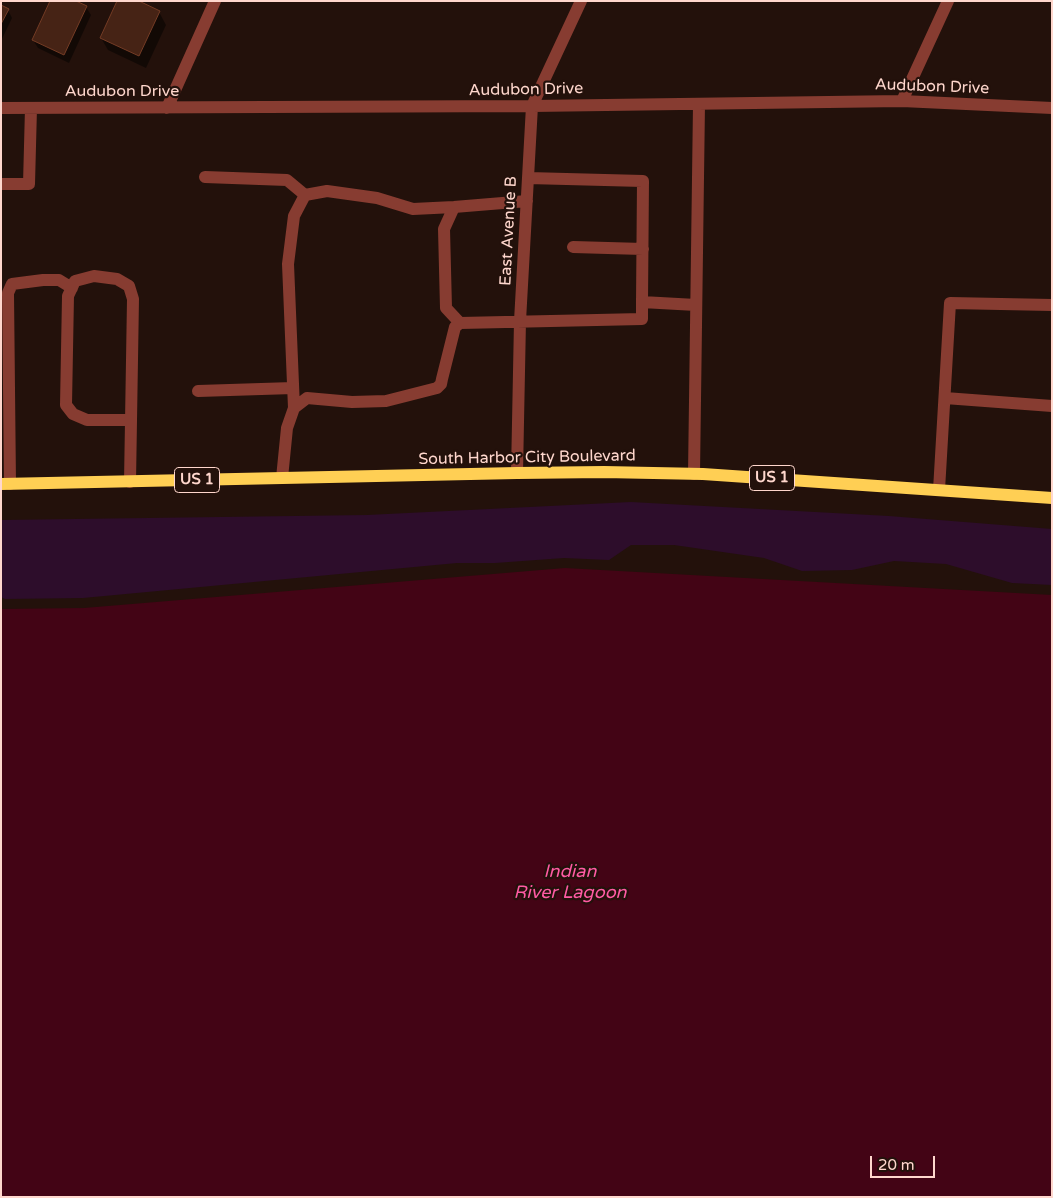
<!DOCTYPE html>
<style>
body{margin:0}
#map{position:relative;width:1053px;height:1198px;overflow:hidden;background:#23110b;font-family:"Varela Round",sans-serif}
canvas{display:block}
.frame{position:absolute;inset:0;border:2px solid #ffd7cd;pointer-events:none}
.scale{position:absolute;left:870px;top:1156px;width:65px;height:22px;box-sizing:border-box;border:2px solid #ffd7cd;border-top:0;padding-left:6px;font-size:15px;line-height:18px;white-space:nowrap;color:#ffd7cd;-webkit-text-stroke:4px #23110b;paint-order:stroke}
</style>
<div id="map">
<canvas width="1053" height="1198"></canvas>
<div class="frame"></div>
<div class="scale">20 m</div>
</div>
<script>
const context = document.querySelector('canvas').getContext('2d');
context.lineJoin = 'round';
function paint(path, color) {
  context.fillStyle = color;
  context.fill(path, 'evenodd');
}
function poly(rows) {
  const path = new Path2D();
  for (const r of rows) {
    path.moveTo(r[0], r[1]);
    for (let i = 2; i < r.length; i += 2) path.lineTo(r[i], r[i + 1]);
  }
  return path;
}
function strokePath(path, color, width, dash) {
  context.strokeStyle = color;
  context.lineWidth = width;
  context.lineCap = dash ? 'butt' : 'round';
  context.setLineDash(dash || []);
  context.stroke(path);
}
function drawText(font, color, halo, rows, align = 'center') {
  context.font = font + ' "Varela Round",sans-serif';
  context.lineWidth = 4.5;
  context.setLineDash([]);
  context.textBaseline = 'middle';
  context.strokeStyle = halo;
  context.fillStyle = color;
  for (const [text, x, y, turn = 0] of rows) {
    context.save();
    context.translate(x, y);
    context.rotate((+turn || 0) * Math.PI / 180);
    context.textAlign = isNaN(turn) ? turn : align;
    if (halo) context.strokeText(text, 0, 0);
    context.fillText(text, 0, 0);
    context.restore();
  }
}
paint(poly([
 [631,502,889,516,1052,529,1052,585,1012,583,946,564,894,561,852,570,802,571,764,558,674,545,631,545,609,560,564,558,495,563,457,563,83,598,5,599,1,597,1,520,367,515]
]), '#2d0d2b');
paint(poly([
 [565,568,1052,595,1052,1197,1,1197,1,609,84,608]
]), '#430415');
paint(poly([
 [1,7,8,10,12,18,1,41],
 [86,7,91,15,69,63,38,48,33,40],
 [159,12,166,25,146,68,108,50,101,38]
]), '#0007');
const building = poly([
 [50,1,76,1,87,6,64,55,32,40,50,1],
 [117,1,139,1,160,11,139,56,100,38,117,1],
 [1,5,9,9,1,24,1,5]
]);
paint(building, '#462315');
strokePath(building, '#743c25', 1);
strokePath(poly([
 [902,101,948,1],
 [1,108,532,106,902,101,1052,108],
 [167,108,215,1],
 [205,177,287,180,305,195],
 [528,178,643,181,642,302],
 [1,184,29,184,31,108],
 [454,207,444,229,446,308,460,323],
 [573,247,643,249],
 [198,391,293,388],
 [945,398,1052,406],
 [294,408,288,264,294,216,305,195,327,191,377,198,413,209,454,207,527,201],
 [517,473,520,321,532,106,581,1],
 [694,474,699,104],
 [282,478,287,428,294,408,307,398,352,402,386,401,437,388,441,384,442,379,455,327,460,323,642,319,642,302,696,305],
 [130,482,133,299,129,286,117,279,94,276,75,281,68,296,66,405,73,414,87,420,131,420],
 [10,484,8,293,12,284,43,280,59,280,72,288],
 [939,490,950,303,1052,305]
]), '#873c31', 12);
strokePath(poly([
 [1,484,517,473,604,472,703,474,1052,498]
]), '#ffcf54', 12);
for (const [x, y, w] of [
 [772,478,45],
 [197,480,45]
]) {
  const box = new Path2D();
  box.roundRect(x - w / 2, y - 12.5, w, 25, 4);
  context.fillStyle = '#23110b';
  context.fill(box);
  strokePath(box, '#ffd7cd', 1);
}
drawText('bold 15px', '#ffd7cd', null, [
 ["US 1",772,478],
 ["US 1",197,480]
]);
drawText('16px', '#ffd7cd', '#23110b', [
 ["Audubon Drive",932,87,2],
 ["Audubon Drive",526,90,-1],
 ["Audubon Drive",122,92],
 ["East Avenue B",509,231,-87],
 ["South Harbor City Boulevard",527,458,-1]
]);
drawText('italic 18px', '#ff5ba4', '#23110b', [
 ["Indian",570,872],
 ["River Lagoon",570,893]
]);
</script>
